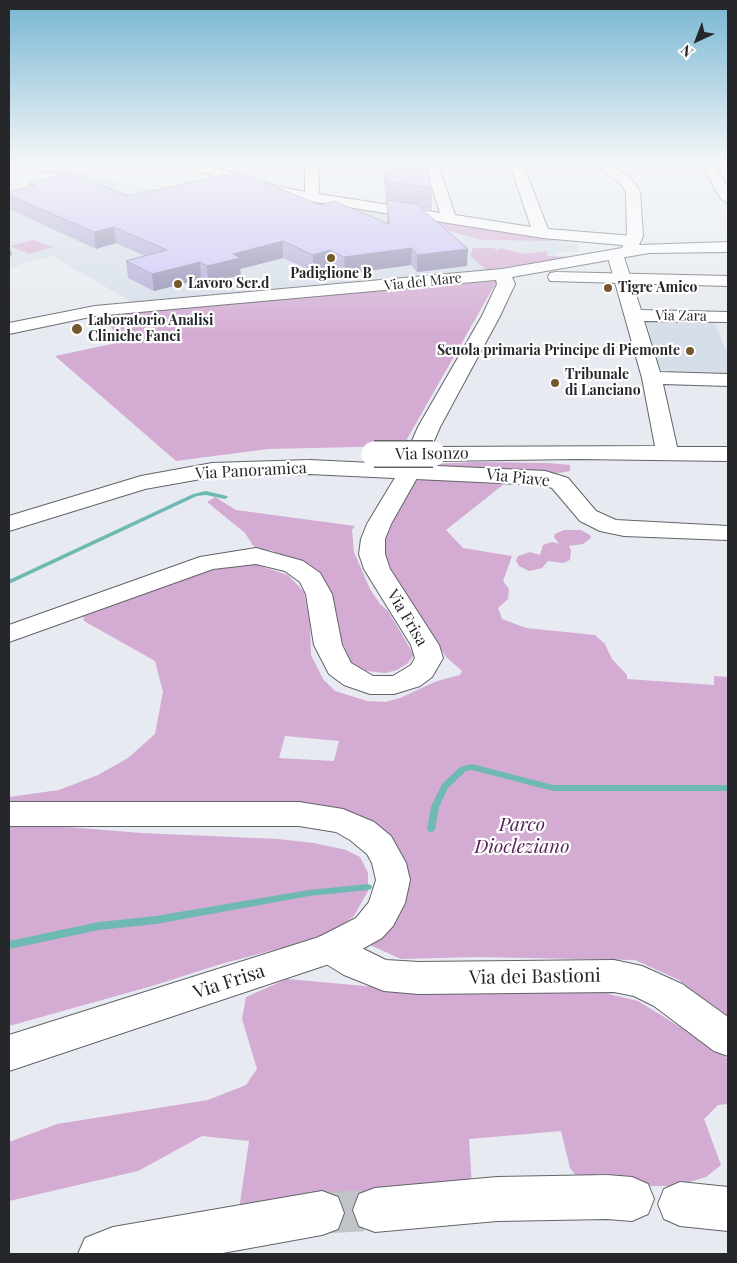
<!DOCTYPE html>
<style>
body{margin:0}
#map{position:relative;width:737px;height:1263px;overflow:hidden;background:#e7eaf0;font-family:"Playfair Display",serif}
canvas{display:block}
.frame{position:absolute;inset:0;border:10px solid #26272a;pointer-events:none}
.north{position:absolute;left:672px;top:15px;width:50px;height:50px;-webkit-text-stroke:4px #fff;paint-order:stroke;rotate:223deg;font-size:14px;font-weight:700;line-height:20px;text-align:center;color:#26272a}
.north::after{content:'';display:block;margin:auto;width:18px;height:22px;background:#26272a;clip-path:polygon(50% 0,100% 100%,50% 72%,0 100%)}
</style>
<div id="map">
<canvas width="737" height="1263"></canvas>
<div class="frame"></div>
<div class="north">N</div>
</div>
<script>
const context = document.querySelector('canvas').getContext('2d');
context.lineJoin = 'round';
function paint(path, color) {
  context.fillStyle = color;
  context.fill(path, 'evenodd');
}
function poly(rows) {
  const path = new Path2D();
  for (const r of rows) {
    path.moveTo(r[0], r[1]);
    for (let i = 2; i < r.length; i += 2) path.lineTo(r[i], r[i + 1]);
  }
  return path;
}
function strokePath(path, color, width, dash) {
  context.strokeStyle = color;
  context.lineWidth = width;
  context.lineCap = dash ? 'butt' : 'round';
  context.setLineDash(dash || []);
  context.stroke(path);
}
function drawText(font, color, halo, rows, align = 'center') {
  context.font = font + ' "Playfair Display",serif';
  context.lineWidth = 4.5;
  context.setLineDash([]);
  context.textBaseline = 'middle';
  context.strokeStyle = halo;
  context.fillStyle = color;
  for (const [text, x, y, turn = 0] of rows) {
    context.save();
    context.translate(x, y);
    context.rotate((+turn || 0) * Math.PI / 180);
    context.textAlign = isNaN(turn) ? turn : align;
    if (halo) context.strokeText(text, 0, 0);
    context.fillText(text, 0, 0);
    context.restore();
  }
}
paint(poly([
 [62,167,154,190,217,175,262,190,567,240,568,243,578,244,578,252,558,252,551,261,473,272,133,303,52,256,9,268,9,198,71,183,46,171],
 [646,321,715,323,728,355,728,373,660,370]
]), '#d5dde9');
paint(poly([
 [607,162,699,162,705,169,614,167],
 [351,207,551,237,554,241,481,240,414,221],
 [33,240,53,247,29,254,10,246],
 [473,248,493,248,499,251,499,248,525,254,548,251,547,256,571,257,487,270,470,256],
 [497,281,403,446,268,449,176,461,55,356,121,342,103,315],
 [476,462,548,463,570,465,570,471,554,474,430,469,432,464],
 [416,476,509,480,446,530,463,548,512,556,503,581,509,589,508,599,498,608,502,619,526,628,595,635,605,644,612,659,627,675,627,679,714,685,714,676,728,677,728,1020,679,980,635,960,477,957,401,959,370,945,389,927,370,822,348,811,9,810,9,797,59,790,98,775,128,758,155,734,163,692,155,661,84,621,83,614,214,568,235,565,257,565,288,575,304,592,310,623,311,655,323,679,335,691,367,701,385,702,400,698,437,681,460,675,462,671,446,657,387,569,383,547,385,533],
 [285,736,339,741,334,761,279,758],
 [215,497,236,510,355,526,352,530,354,552,370,589,380,604,388,611,414,655,408,663,397,670,385,673,358,670,352,664,335,626,295,560,270,550,256,550,245,533,207,502],
 [564,530,581,530,590,535,591,538,583,544,569,546,571,550,570,560,563,563,548,561,542,568,529,571,519,566,516,561,518,556,530,552,540,555,543,545,552,542,559,544,554,537,555,534],
 [31,824,141,833,278,839,314,843,346,850,360,857,368,873,368,891,354,916,338,929,300,943,221,964,152,986,9,1026,9,825],
 [287,979,398,989,596,991,638,1001,721,1052,728,1060,728,1104,718,1105,704,1119,721,1165,706,1177,676,1186,584,1186,570,1168,561,1131,469,1139,472,1186,239,1210,249,1141,202,1136,138,1171,9,1201,9,1142,57,1124,208,1100,246,1085,257,1069,242,1019,246,997]
]), '#d4abd3');
paint(poly([
 [206,491,227,496,228,497,225,499,206,495,197,496,9,584,9,580,193,494,206,491],
 [472,764,553,785,728,785,728,791,553,791,472,770,466,771,448,788,439,807,435,829,434,831,431,832,428,831,427,829,431,807,442,784,460,767,472,764],
 [368,884,371,885,372,887,371,889,368,890,309,896,156,924,99,930,9,949,9,941,99,922,156,916,309,890,368,884]
]), '#6eb9b1');
strokePath(poly([
 [322,1213,375,1210]
]), '#c0c3c8', 41, [41, 21]);
const street = poly([
 [55,162,81,162,79,165,43,172,36,168,38,165,55,162],
 [178,162,198,162,272,185,305,192,305,162,318,162,319,194,440,213,424,162,437,162,455,215,531,227,509,162,522,162,548,229,633,236,641,241,633,246,543,238,309,201,264,192,180,165,178,162],
 [447,162,496,162,494,165,475,168,454,166,447,162],
 [700,162,713,162,728,188,728,203,721,199,700,162],
 [615,249,623,254,641,310,728,312,728,322,644,321,660,372,728,374,728,386,663,384,677,447,728,447,728,461,578,459,433,461,425,459,422,454,425,449,433,447,655,446,642,378,607,254,615,249],
 [309,460,545,471,568,478,596,511,616,520,728,526,728,540,624,536,600,531,580,521,552,488,543,485,309,474,212,477,145,489,9,531,9,516,141,476,212,463,309,460],
 [331,933,386,960,419,962,614,960,642,966,682,984,728,1017,728,1056,714,1051,654,1006,634,996,614,992,419,994,384,991,344,975,318,959,312,948,318,937,331,933],
 [607,1175,632,1177,648,1184,654,1199,648,1214,632,1221,607,1219,497,1221,375,1232,359,1226,353,1210,359,1194,375,1188,497,1177,607,1175],
 [680,1182,728,1187,728,1231,680,1226,664,1219,658,1204,664,1189,680,1182],
 [322,1191,338,1197,344,1213,338,1229,322,1235,217,1254,78,1254,85,1238,113,1227,322,1191]
]);
const secondary = poly([
 [592,162,606,162,631,178,640,192,643,236,639,245,728,242,728,252,649,253,512,277,515,284,500,316,440,427,421,471,391,524,385,539,385,554,390,569,439,645,443,658,432,677,420,686,394,694,370,694,344,685,329,674,314,645,306,594,300,582,285,571,256,564,213,569,9,642,9,625,200,557,256,548,303,561,320,573,332,594,342,645,351,663,373,676,393,676,411,665,415,658,411,645,364,569,359,554,361,539,367,524,399,471,418,427,482,316,497,284,496,280,95,316,9,334,9,323,95,306,502,269,622,248,627,236,626,192,621,184,592,162],
 [556,272,728,276,728,286,550,281,548,277,550,273,556,272],
 [9,802,299,802,343,809,374,822,391,836,406,863,410,880,405,903,393,926,382,938,344,959,9,1071,9,1035,319,937,356,918,369,902,376,880,372,863,367,854,350,840,336,832,299,826,9,826,9,802]
]);
strokePath(street, '#616469', 2);
strokePath(secondary, '#616469', 2);
paint(street, '#fff');
paint(secondary, '#fff');
const streetBridge = poly([
 [374,454,433,454]
]);
strokePath(streetBridge, '#616469', 28, []);
strokePath(streetBridge, '#fff', 25);
paint(poly([
 [382,162,425,162,432,188,432,210,421,208,467,266,417,272,411,265,345,274,330,267,313,272,283,258,240,269,241,275,208,283,201,279,154,291,128,278,126,261,145,256,116,243,96,249,9,209,9,192,30,187,29,182,128,196,320,205,387,223,387,203,386,203]
]), '#afa7d5');
paint(poly([
 [114,227,116,243,96,249,94,232],
 [283,241,283,258,240,269,241,275,208,283,207,266,233,254],
 [412,248,411,265,345,274,344,257],
 [468,249,467,266,417,272,417,255],
 [330,250,330,267,313,272,313,255],
 [9,251,11,251,12,255,9,256],
 [200,262,201,279,154,291,152,274]
]), '#8e88ae');
const building = poly([
 [384,162,425,162,432,188,386,181,384,162],
 [239,172,320,205,334,201,389,224,387,200,416,204,468,249,417,255,412,248,344,257,330,250,313,255,283,241,233,254,240,258,207,266,200,262,152,274,126,261,167,250,114,227,94,232,9,195,9,192,35,185,29,182,70,173,128,196,239,172]
]);
paint(building, '#cbc2f8');
strokePath(building, '#8e88ae', 1);
const sky = context.createLinearGradient(0, 0, 0, 338);
sky.addColorStop(0, '#77b6d2');
sky.addColorStop(0.48, '#f4f6f8');
sky.addColorStop(1, '#f4f6f800');
context.fillStyle = sky;
context.fillRect(0, 0, 737, 338);
for (const [x, y, r, color] of [
 [331,258,5,"#76562c"],
 [178,284,5,"#76562c"],
 [608,288,5,"#76562c"],
 [77,329,6,"#76562c"],
 [690,351,5,"#76562c"],
 [555,383,5,"#76562c"]
]) {
  const dot = new Path2D();
  dot.arc(x, y, r, 0, 2 * Math.PI);
  context.fillStyle = color;
  context.fill(dot);
  strokePath(dot, '#fff', 2);
}
drawText('bold 14px', '#26272a', '#fff', [
 ["Padiglione B",331,274,"center"],
 ["Lavoro Ser.d",188,284],
 ["Tigre Amico",618,288],
 ["Laboratorio Analisi",88,321],
 ["Cliniche Fanci",88,337],
 ["Scuola primaria Principe di Piemonte",680,351,"right"],
 ["Tribunale",565,375],
 ["di Lanciano",565,391]
], 'left');
drawText('14px', '#26272a', '#fff', [
 ["Via del Mare",423,282,-6],
 ["Via Zara",681,316,1]
]);
drawText('16px', '#26272a', '#fff', [
 ["Via Isonzo",432,454,-1],
 ["Via Panoramica",251,471,-3],
 ["Via Piave",518,478,6],
 ["Via Frisa",407,618,59]
]);
drawText('italic 19px', '#572358', '#fff', [
 ["Parco",522,825],
 ["Diocleziano",522,847]
]);
drawText('19px', '#26272a', '#fff', [
 ["Via dei Bastioni",535,977,-1],
 ["Via Frisa",229,982,-18]
]);
</script>
